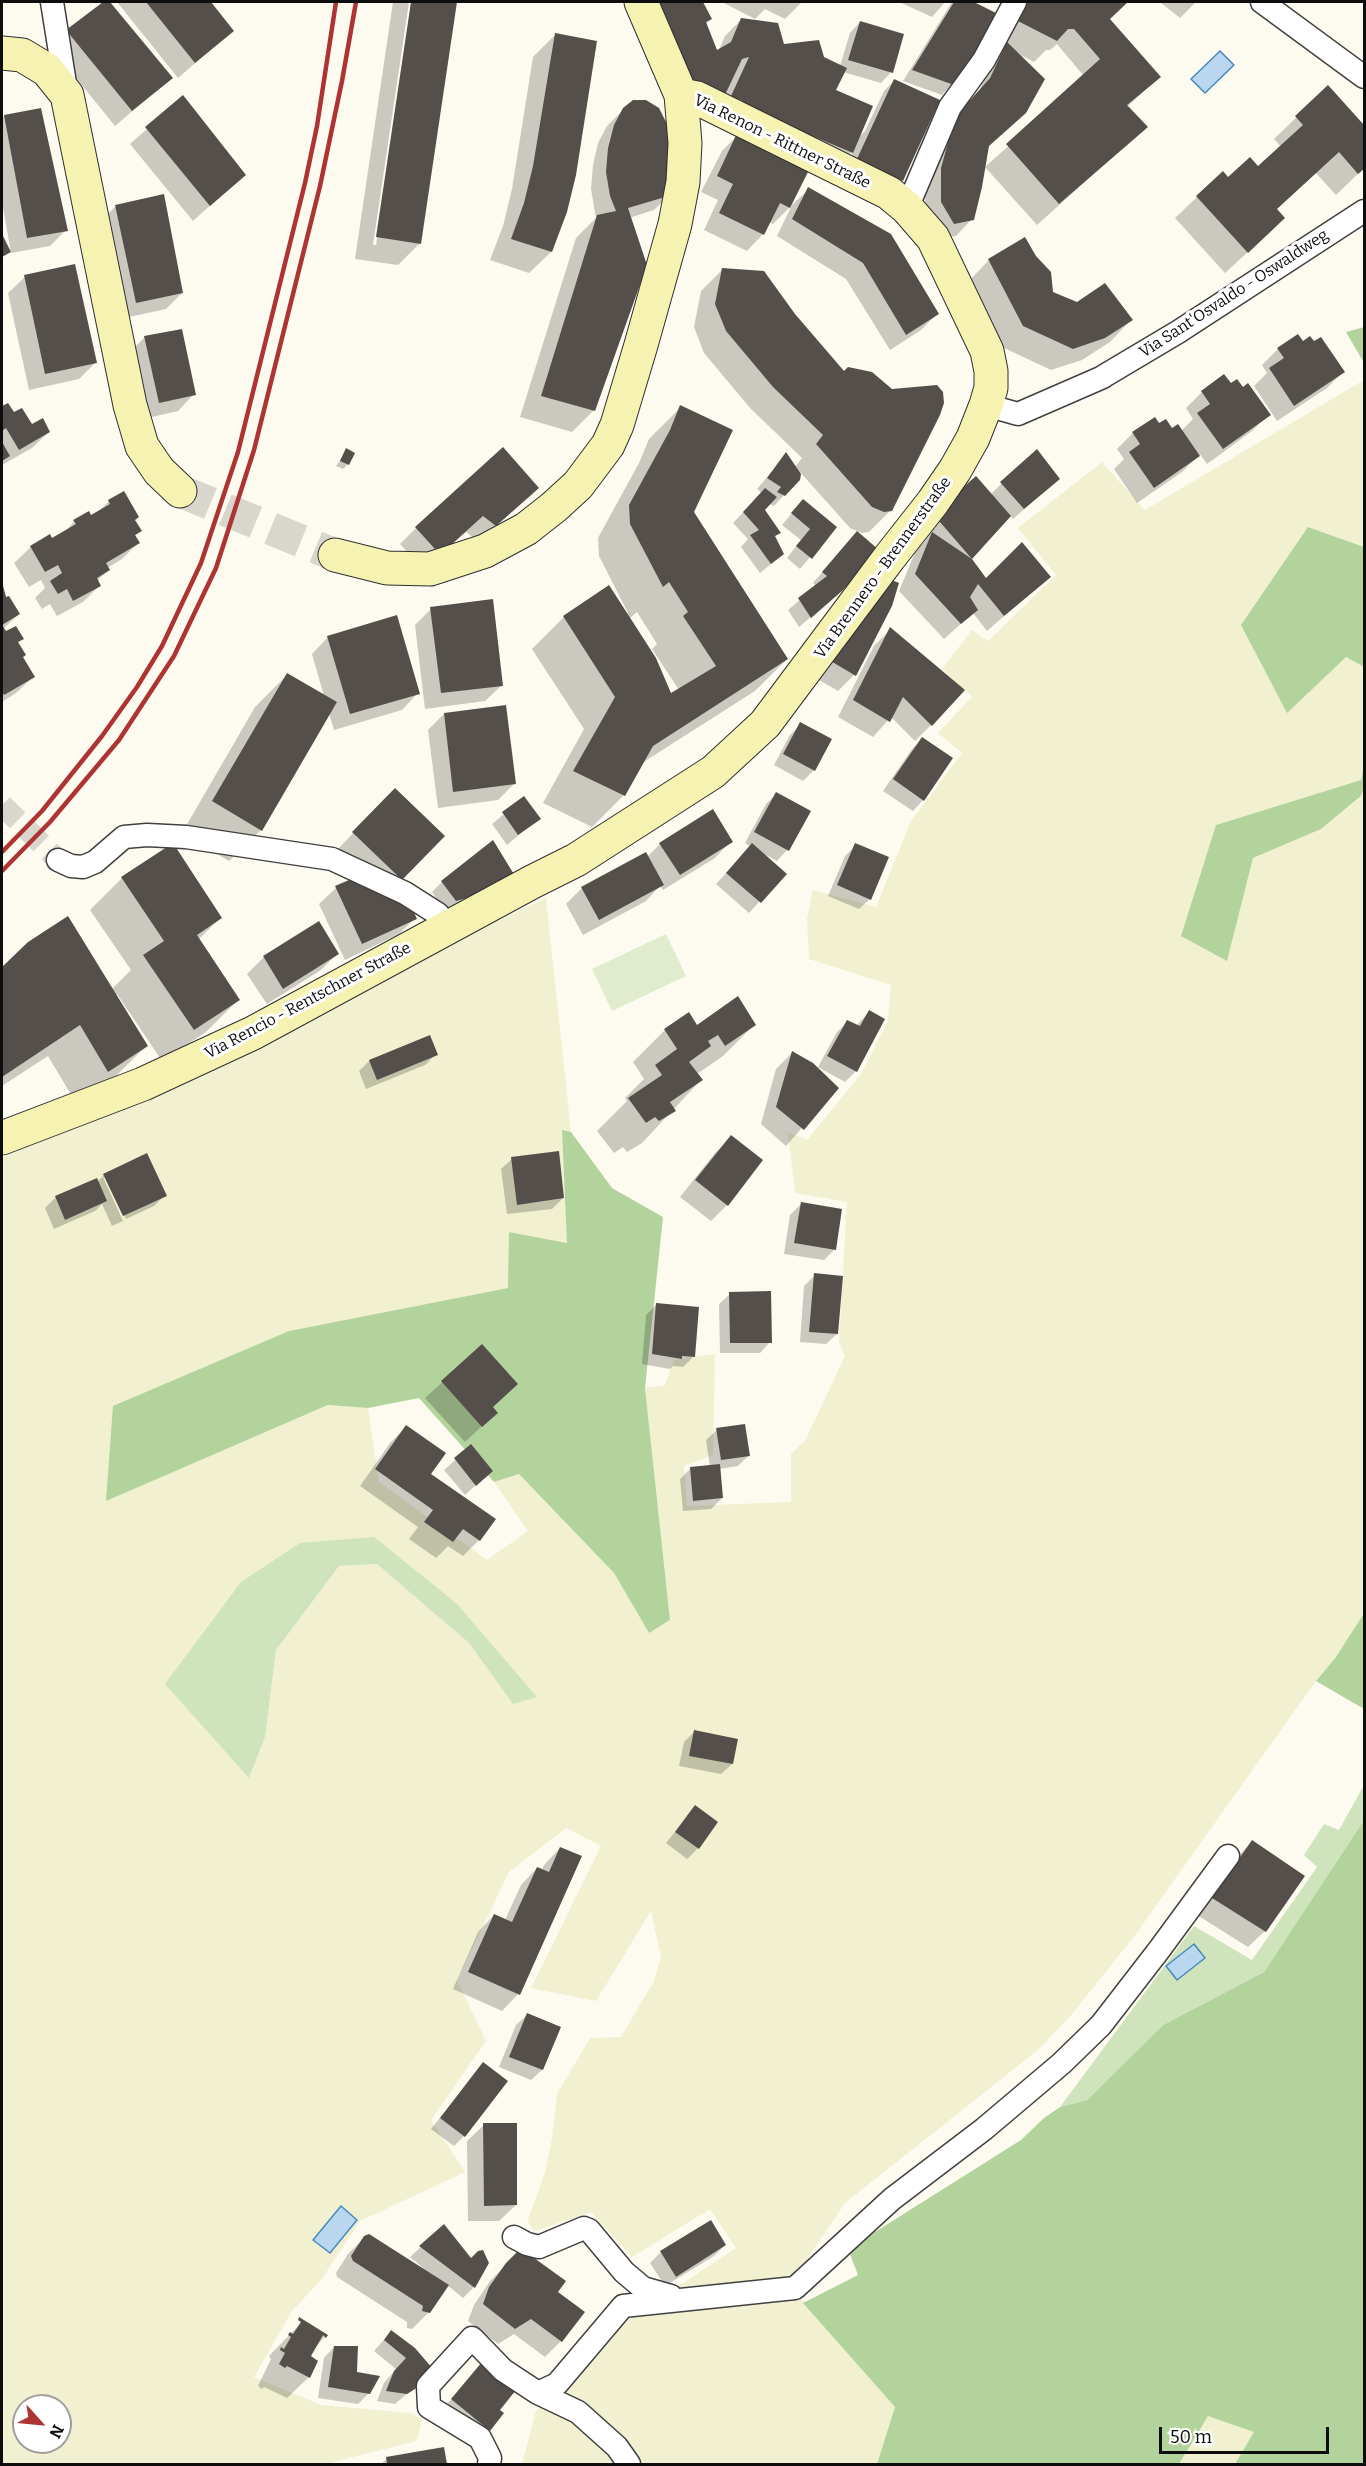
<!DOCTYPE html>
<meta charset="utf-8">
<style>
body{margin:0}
#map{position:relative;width:1366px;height:2466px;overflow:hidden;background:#fdfbef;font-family:Bitter,serif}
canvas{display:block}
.frame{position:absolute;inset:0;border:3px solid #0d0d0d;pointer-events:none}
.north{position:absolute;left:12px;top:2394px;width:60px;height:60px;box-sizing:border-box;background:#fff;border:2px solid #9e9e9e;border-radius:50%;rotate:117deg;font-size:16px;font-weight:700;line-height:24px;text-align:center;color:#0d0d0d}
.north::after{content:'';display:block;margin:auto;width:21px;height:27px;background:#ae3434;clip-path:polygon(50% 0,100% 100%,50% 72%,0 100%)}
.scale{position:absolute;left:1159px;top:2427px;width:170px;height:27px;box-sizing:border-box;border:3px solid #0d0d0d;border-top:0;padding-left:8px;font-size:18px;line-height:21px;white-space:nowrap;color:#0d0d0d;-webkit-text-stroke:4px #fff;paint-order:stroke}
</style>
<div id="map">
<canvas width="1366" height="2466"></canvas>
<div class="frame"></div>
<div class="north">N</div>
<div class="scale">50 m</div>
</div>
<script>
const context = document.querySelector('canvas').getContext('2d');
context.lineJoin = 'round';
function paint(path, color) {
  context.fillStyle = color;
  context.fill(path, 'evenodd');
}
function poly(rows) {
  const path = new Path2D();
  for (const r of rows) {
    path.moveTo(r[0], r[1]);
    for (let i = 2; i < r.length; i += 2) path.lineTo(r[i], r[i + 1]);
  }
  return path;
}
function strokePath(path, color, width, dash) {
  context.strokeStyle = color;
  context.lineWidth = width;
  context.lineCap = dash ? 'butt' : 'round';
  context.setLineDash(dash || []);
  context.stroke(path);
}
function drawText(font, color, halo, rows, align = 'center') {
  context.font = font + ' Bitter,serif';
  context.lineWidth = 6;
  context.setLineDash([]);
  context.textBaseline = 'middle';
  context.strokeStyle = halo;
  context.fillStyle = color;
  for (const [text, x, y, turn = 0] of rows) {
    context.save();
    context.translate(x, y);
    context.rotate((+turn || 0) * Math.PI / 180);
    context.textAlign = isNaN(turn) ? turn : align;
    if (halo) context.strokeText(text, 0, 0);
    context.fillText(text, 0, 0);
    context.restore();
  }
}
paint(poly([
 [1364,380,1364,547,1308,527,1346,657,1364,667,1364,766,1361,780,1216,825,1227,960,1253,858,1321,829,1361,797,1364,787,1364,1613,1336,1657,1316,1681,1133,1938,1072,2014,1039,2049,845,2203,789,2286,895,2407,877,2464,522,2464,536,2411,574,2381,624,2322,736,2248,710,2209,632,2257,591,2212,535,2231,527,2222,545,2173,552,2138,557,2094,590,2038,621,2037,654,1981,661,1957,651,1911,596,2001,531,1988,601,1846,566,1828,509,1872,457,1980,486,2041,431,2120,465,2172,360,2221,321,2280,292,2311,254,2377,321,2405,410,2413,422,2419,417,2441,333,2462,333,2464,2,2464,2,1157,546,898,571,1132,562,1130,568,1243,509,1232,509,1288,289,1331,106,1500,329,1405,368,1408,379,1482,487,1560,528,1531,494,1482,519,1474,614,1573,649,1633,670,1620,645,1388,665,1385,674,1360,715,1354,713,1455,684,1466,687,1506,791,1502,791,1454,805,1441,845,1356,839,1342,847,1202,795,1193,788,1132,807,1140,861,1074,888,1020,891,985,809,959,807,919,813,890,876,907,911,821,962,753,938,733,972,697,942,669,972,630,988,641,1056,575,1018,528,1102,462,1145,510],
 [374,1537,536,1697,513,1703,469,1643,377,1564,339,1566,276,1650,265,1737,249,1778,241,1582],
 [24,2406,60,2406,60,2442,24,2442],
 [1208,2415,1255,2432,1235,2464,1179,2464]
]), '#f1f0d1');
paint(poly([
 [374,1537,456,1603,537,1697,513,1704,469,1643,377,1564,339,1566,276,1650,265,1737,249,1778,165,1684,241,1582,300,1543],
 [1364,1785,1364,1820,1264,1972,1163,2025,1087,2100,1060,2107,1194,1926,1252,1960,1317,1867,1304,1855,1324,1824,1339,1830]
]), '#cfe4bc');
paint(poly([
 [1364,327,1364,363,1346,332],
 [1308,527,1364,547,1364,667,1346,657,1287,713,1241,625],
 [1364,766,1364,787,1361,796,1321,829,1253,858,1227,961,1181,936,1216,825,1361,780],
 [562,1130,571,1132,612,1188,663,1217,645,1388,670,1620,649,1633,614,1573,519,1474,494,1482,419,1398,368,1408,328,1405,106,1501,113,1406,289,1331,508,1288,509,1232,567,1243],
 [1364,1613,1364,1709,1316,1681,1336,1657],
 [1364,1820,1364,2464,1235,2464,1254,2432,1208,2416,1179,2464,877,2464,895,2407,803,2303,858,2275,848,2249,1021,2140,1044,2118,1060,2107,1087,2100,1163,2025,1264,1972]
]), '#b3d39d');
paint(poly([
 [666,934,686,976,612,1011,592,969]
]), '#e0eccd');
const water = poly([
 [1220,51,1234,65,1205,93,1191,79,1220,51],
 [1194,1944,1205,1958,1177,1980,1166,1966,1194,1944],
 [341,2206,357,2220,330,2253,313,2240,341,2206]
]);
paint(water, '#b9d8ef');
strokePath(water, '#478abf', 1.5);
paint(poly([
 [105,2,108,2,171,78,115,126,51,47,67,31],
 [117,2,209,2,232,31,178,78],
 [393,2,409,2,373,245,376,245,412,2,456,2,420,243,398,265,355,259],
 [639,2,702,2,711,19,705,25,716,52,719,50,725,36,741,20,783,46,823,58,840,66,850,33,860,22,891,72,881,83,843,72,832,96,857,139,865,131,884,91,895,80,920,139,902,180,886,197,841,177,853,151,841,163,762,140],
 [722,2,802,2,785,19,765,9,755,19],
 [899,2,945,2,932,17],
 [952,2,971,2,994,14,952,84,942,95,903,81],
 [1021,2,1126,2,1108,19,1159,77,1127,107,1146,127,1037,225,985,167,1091,72,1083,75,1057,44,1050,50,1046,50,1034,62,1017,53,988,147,972,219,956,236,937,239,925,219,925,186,939,135,979,91,997,54,1004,47,996,42],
 [1160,2,1196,2,1180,18],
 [555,35,551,252,529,273,490,260,503,226,512,189,533,57],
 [1328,87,1364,127,1364,168,1336,195,1316,173,1275,210,1261,240,1225,273,1175,218,1222,173,1228,179,1258,168,1281,147,1274,139],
 [182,98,244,175,193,221,130,144],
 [624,109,670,194,654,210,629,218,594,410,572,432,520,417,576,238,596,218,591,189,593,165,598,143,607,126],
 [4,116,66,230,50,246,11,253,2,202,2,119],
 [738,135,790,207,773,224,769,222,763,234,747,251,704,230,718,200,701,192,722,151],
 [809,189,937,314,921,330,890,350,846,279,777,236,792,205],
 [163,196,182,293,166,309,120,319,99,223,115,207],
 [989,260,1077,304,1131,320,1110,342,1082,360,1051,370,1002,347,968,282],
 [723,269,891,510,869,532,862,533,850,528,800,472,798,479,784,495,774,506,769,504,764,509,779,532,774,537,783,554,760,573,741,547,748,539,733,523,762,493,757,489,786,455,795,467,802,458,751,409,704,353,694,327,701,291],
 [25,277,95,363,79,379,29,390,8,293],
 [144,338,194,394,178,411,143,419,128,354],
 [1302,343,1343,372,1327,388,1277,421,1254,386,1267,373,1262,365,1278,349],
 [1230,386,1269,414,1252,431,1207,464,1200,454,1182,472,1137,503,1114,469,1124,459,1117,449,1133,433,1158,425,1181,431,1193,419,1186,408,1202,392],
 [7,405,14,414,31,426,49,432,32,448,2,465,2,408],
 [681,407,692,512,787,659,755,691,642,763,624,795,592,827,543,803,584,729,532,649,564,617,608,587,626,614,628,613,599,556,598,538,639,463,649,439],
 [637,612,657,644,652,649,679,690,670,695,629,619],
 [347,450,348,464,343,469,336,466],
 [1058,479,1013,519,1010,516,970,559,986,580,1049,577,987,631,973,613,944,639,899,591,916,550,926,540,918,532,990,495,1002,483],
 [537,488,478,541,466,532,434,560,418,564,400,544,416,528],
 [109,501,134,521,140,531,134,537,138,543,122,559,107,568,108,570,97,581,99,586,83,602,57,616,50,604,42,609,35,598,45,588,41,580,29,587,14,563,31,547,50,536,52,540,62,534,74,522,97,513],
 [793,512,835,527,800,569,787,558,801,540,782,525],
 [847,544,830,601,799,627,788,610,816,586,813,583],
 [2,592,19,614,3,629,6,633,22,639,17,643,21,657,33,677,16,693,2,702],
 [431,609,502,685,485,701,425,709,415,625],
 [890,630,931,725,915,741,891,717,873,737,838,717,874,646],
 [328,637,418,693,402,710,334,730,329,713,261,830,229,861,182,833,255,707,287,675,324,696,312,654],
 [832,641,854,675,838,691,814,677],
 [444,714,514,784,498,800,438,808,428,730],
 [801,724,814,770,803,781,774,765,790,735],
 [922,739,923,800,913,811,883,791,912,749],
 [776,794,809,812,787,850,777,861,764,854,784,874,749,913,716,884,751,847,745,843,766,804],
 [524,798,539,818,507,845,492,824],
 [379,806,443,836,385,895,337,850],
 [731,841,715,858,663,890,660,886,646,901,583,935,566,904,582,888,647,857,660,844],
 [173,845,220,918,198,940,238,1000,206,1032,162,1061,117,994,115,996,146,1046,114,1078,76,1103,48,1056,2,1086,2,970,29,943,111,990,131,970,90,910,122,878],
 [856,845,870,899,859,909,828,896,845,856],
 [513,875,445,911,432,892,442,882],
 [349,881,415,918,399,934,345,960,319,904,336,888],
 [318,923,337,954,321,970,267,1004,247,974,264,957],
 [869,1012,883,1019,856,1071,845,1082,818,1067,837,1032,847,1022,856,1026],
 [688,1014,696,1027,754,1025,723,1056,697,1074,701,1080,642,1143,627,1152,623,1147,614,1153,597,1131,627,1101,625,1098,644,1079,633,1062,665,1030],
 [792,1053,837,1088,786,1146,761,1124,776,1069],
 [436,1054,425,1065,366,1089,359,1071,369,1061],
 [731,1137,727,1205,711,1221,680,1197,715,1153],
 [512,1159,563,1198,552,1209,507,1214,501,1169],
 [104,1175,165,1195,154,1206,126,1219,106,1177,103,1177,123,1221,112,1226,102,1204,95,1211,54,1229,45,1208,56,1197,97,1182],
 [801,1204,835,1249,824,1260,784,1254,790,1215],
 [815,1275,837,1334,826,1344,800,1342,804,1286],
 [730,1294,770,1342,760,1353,720,1353,719,1304],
 [656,1305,694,1356,683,1367,673,1366,670,1369,642,1364,646,1315],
 [482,1346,491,1408,496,1413,465,1442,425,1398],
 [406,1427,429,1474,479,1540,463,1556,448,1546,436,1558,409,1539,418,1527,360,1486,390,1443],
 [717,1430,749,1455,738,1466,719,1469,722,1498,711,1509,683,1511,680,1479,690,1469,710,1467,706,1440],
 [471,1446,491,1471,465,1495,444,1470],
 [695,1731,732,1764,721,1774,679,1766,684,1742],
 [695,1807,698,1848,687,1859,666,1843],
 [1252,1842,1265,1931,1248,1947,1197,1915,1236,1858],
 [560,1848,580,1857,518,1994,502,2011,453,1989,478,1932,494,1915,505,1920,521,1885,537,1868,542,1870,544,1865],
 [527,2015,559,2028,542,2070,531,2080,499,2067,516,2025],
 [483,2064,464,2136,454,2146,431,2129],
 [484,2125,516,2205,499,2221,468,2221,467,2141],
 [710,2222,725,2245,714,2256,665,2286,650,2263,661,2252],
 [444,2226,471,2260,488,2263,474,2287,463,2298,447,2285,429,2312,412,2329,407,2328,407,2322,337,2277,336,2273,348,2254,365,2237,422,2270,423,2268,410,2257],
 [519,2252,556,2293,561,2341,545,2357,514,2334,498,2344,468,2321,474,2305,490,2281],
 [303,2321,326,2335,308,2357,309,2377,287,2398,264,2387,262,2389,258,2386,271,2359,269,2356],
 [391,2332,414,2350,414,2388,395,2404,377,2401,384,2383,396,2369,374,2351],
 [334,2347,369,2393,358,2404,318,2398,324,2358],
 [482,2364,498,2410,489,2430,479,2440,442,2410],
 [443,2448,446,2464,381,2464,387,2459]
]), '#0003');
paint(poly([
 [103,2,110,2,173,78,132,111,66,30],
 [146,2,211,2,234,31,195,63],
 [411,2,457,2,421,244,376,237],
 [651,2,703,2,712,19,706,22,717,50,731,42,741,18,778,23,784,44,819,40,824,57,847,68,836,90,873,106,853,153,741,106,743,101,731,96,749,57,742,59,724,97,695,83,684,72],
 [954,2,974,2,996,13,976,54,954,85,912,70],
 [1028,2,1128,2,1110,19,1161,77,1127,105,1148,127,1059,204,1006,144,1100,59,1074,29,1068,29,1057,41,1016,20],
 [860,21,904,34,893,73,848,60],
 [555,33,597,41,576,175,567,212,552,252,511,239,524,203,533,166],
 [1007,42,1045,79,1026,113,989,146,982,187,974,220,954,224,941,202,941,168,955,117,990,78],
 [894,79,940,100,903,181,856,161],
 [1328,85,1364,125,1364,169,1358,174,1339,152,1277,209,1285,218,1248,253,1196,196,1223,171,1228,177,1250,157,1258,166,1303,125,1295,116],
 [183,95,246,175,210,206,145,127],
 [633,100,646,100,659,108,670,130,672,195,628,208,647,265,595,411,541,396,597,215,616,211,610,196,606,172,608,148,614,125,623,108],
 [41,108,68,231,27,238,4,115],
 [737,133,810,168,790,208,780,203,764,235,719,213,733,184,717,176],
 [808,187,891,234,939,314,906,335,863,263,792,219],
 [164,194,183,293,136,303,115,205],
 [2,234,11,252,2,257],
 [1025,237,1036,256,1051,272,1053,292,1077,302,1105,283,1133,320,1105,338,1073,349,1023,326,988,259],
 [75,264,97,363,45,374,24,275],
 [722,268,764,271,795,314,844,371,848,367,872,372,892,389,937,385,943,392,944,403,940,415,892,511,884,512,872,507,816,444,823,435,773,387,726,331,715,304],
 [182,329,196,395,159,403,144,336],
 [1298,334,1303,341,1310,336,1314,341,1321,337,1345,372,1294,406,1269,368,1284,358,1277,348],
 [1224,374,1231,383,1237,379,1243,387,1248,383,1271,415,1223,449,1197,413,1210,404,1201,391],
 [8,403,14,412,22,408,32,424,43,418,50,432,19,450,6,428,2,431,2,406],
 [680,405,733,430,694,512,788,659,653,746,625,796,573,771,615,697,563,616,609,585,656,658,671,693,716,666,683,616,688,612,669,582,663,587,630,524,629,505,670,430],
 [1155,417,1159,423,1166,419,1172,428,1178,424,1200,456,1154,488,1129,452,1140,444,1132,432],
 [2,442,10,456,2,461],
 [503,447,539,488,496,526,483,516,452,544,435,549,415,527],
 [346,448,355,453,349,465,340,461],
 [1037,449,1060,479,1024,509,1000,482],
 [786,452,801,474,800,480,785,496,777,492,781,487,767,478],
 [976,476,1011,516,972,559,933,514],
 [765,488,777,497,765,510,781,533,775,536,784,554,771,564,750,535,759,530,743,512],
 [124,491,139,517,135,520,142,531,135,535,140,543,106,563,110,570,97,578,101,586,73,601,67,589,58,594,50,581,62,573,58,565,45,572,30,546,50,534,52,538,76,524,73,520,89,511,91,515,110,504,108,500],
 [803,499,837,527,812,559,796,546,810,529,791,513],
 [857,531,879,550,842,591,811,618,798,598,827,576,822,572],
 [932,532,972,559,986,578,1022,542,1051,577,1004,616,978,584,970,597,978,610,961,624,915,574],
 [884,577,899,583,892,606,856,676,829,660],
 [2,582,6,597,9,596,20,614,2,625,6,631,16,626,24,639,18,642,26,655,23,657,35,677,4,695,2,691],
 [493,599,503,686,441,693,430,607],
 [397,615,420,694,350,714,327,636],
 [890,627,965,690,932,726,903,697,890,722,853,700],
 [287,673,337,702,262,831,212,801],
 [506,705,516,784,453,792,444,713],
 [800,722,832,739,815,771,783,754],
 [922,737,953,758,924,801,893,779],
 [395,788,445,836,402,880,352,832],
 [776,792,811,811,789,851,754,832],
 [524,796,541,819,518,835,502,812],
 [713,809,733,842,680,875,659,843],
 [493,840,515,876,489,892,456,901,441,881],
 [173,843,222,918,197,935,240,1000,194,1030,143,955,164,941,121,877],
 [752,843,787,874,761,903,726,873],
 [855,843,889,857,871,900,837,885],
 [646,852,664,885,599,920,581,887],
 [349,880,412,908,417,919,362,944,335,886],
 [68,916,148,1046,108,1072,80,1025,2,1077,2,967,28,942],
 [319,921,339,954,283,989,263,956],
 [738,996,756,1025,725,1046,718,1035,708,1041,711,1046,689,1062,703,1080,670,1102,676,1111,659,1121,655,1117,646,1123,628,1098,662,1075,655,1065,677,1049,664,1029,689,1012,697,1025],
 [869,1010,885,1019,857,1072,827,1056,847,1020,860,1026],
 [430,1035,438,1055,377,1080,369,1060],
 [792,1051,813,1063,839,1088,804,1130,776,1107],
 [731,1135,763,1160,728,1206,695,1180],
 [559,1151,564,1198,517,1205,511,1157],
 [147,1153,167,1196,123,1216,103,1174],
 [97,1178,107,1201,65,1220,55,1196],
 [801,1202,842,1209,836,1250,794,1243],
 [814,1273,843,1276,838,1334,809,1332],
 [771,1291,772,1343,730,1343,729,1292],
 [656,1303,699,1307,695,1357,682,1356,682,1359,652,1354],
 [482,1344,518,1384,493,1407,498,1413,482,1427,441,1381],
 [745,1424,750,1456,721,1460,716,1428],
 [406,1425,446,1453,431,1474,496,1519,480,1541,463,1529,453,1542,424,1522,433,1510,375,1469],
 [471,1444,493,1471,476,1486,454,1458],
 [720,1464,723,1498,693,1501,690,1467],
 [694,1730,738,1739,733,1764,689,1756],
 [695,1805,718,1822,699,1849,675,1832],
 [1252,1840,1305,1876,1266,1932,1212,1898],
 [560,1847,582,1856,520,1995,468,1972,494,1914,512,1922,537,1867,549,1872],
 [527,2013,561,2027,543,2070,509,2057],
 [483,2062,508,2081,465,2137,440,2118],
 [483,2123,517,2123,517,2205,484,2206],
 [711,2220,726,2245,676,2277,660,2251],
 [444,2224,471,2258,478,2251,483,2250,489,2263,475,2288,419,2246],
 [369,2234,449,2285,430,2313,422,2311,423,2306,353,2261,351,2256,364,2236],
 [523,2250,566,2281,558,2292,585,2312,562,2342,531,2319,515,2329,483,2304,489,2287,506,2263,518,2251],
 [299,2317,328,2335,326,2338,323,2335,311,2356,318,2361,310,2378,287,2366,285,2368,279,2364,285,2353,280,2350,281,2347,284,2349,291,2337,288,2335,290,2332,293,2334,301,2322,298,2320],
 [391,2330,415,2348,433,2369,415,2389,407,2394,386,2391,394,2371,406,2358,384,2340],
 [334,2346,358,2346,357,2372,380,2376,370,2394,328,2387],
 [482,2362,516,2390,500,2410,504,2413,490,2431,451,2399],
 [444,2447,447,2464,387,2464,386,2457]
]), '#554f4b');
strokePath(poly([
 [2,805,58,860]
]), '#d9d7cd', 22, [22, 11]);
strokePath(poly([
 [180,491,335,555]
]), '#d9d7cd', 33, [33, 16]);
const street = poly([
 [52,2,66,90],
 [1262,2,1364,77],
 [907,208,950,107,984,60,1015,2],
 [1104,376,1178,332,1364,211],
 [986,405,1018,414,1103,377],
 [58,860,71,866,83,867,95,862,124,837,147,835,186,837,332,859,405,893,438,914,447,928],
 [514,2237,527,2244,539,2247,584,2228,589,2230,624,2272,643,2288,671,2296],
 [538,2393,557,2384,623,2306,795,2288,892,2199,984,2129,1062,2063,1101,2025,1159,1950,1228,1856],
 [489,2464,490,2458,480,2438,429,2407,428,2386,472,2338,503,2370,538,2393,578,2412,617,2447,629,2464]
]);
const secondary = poly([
 [2,53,22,55,47,70,67,95,130,405,142,446,159,471,180,491],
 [335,555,387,568,430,569,485,551,526,529,554,507,578,485,608,445,617,425,641,345,675,224,683,182,685,143,681,95,641,2],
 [2,1138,143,1084,253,1033,532,882,576,860,713,772,765,724,889,558,933,502,955,470,973,438,986,405,991,388,991,371,987,351,933,238,907,208,889,193,697,98,681,95]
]);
strokePath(street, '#404040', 25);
strokePath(secondary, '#2f2f2f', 35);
strokePath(street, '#fff', 22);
strokePath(secondary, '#f6f2b1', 33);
strokePath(poly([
 [2,852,42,811,102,736,137,687,162,646,201,563,238,452,305,183,317,126,336,2],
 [2,871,50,822,119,740,174,656,216,568,254,450,320,186,342,81,356,2]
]), '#ae3434', 4.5);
drawText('16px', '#0d0d0d', '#fff', [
 ["Via Renon - Rittner Straße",782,142,26],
 ["Via Sant'Osvaldo - Oswaldweg",1234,294,-33],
 ["Via Brennero - Brennerstraße",883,568,-54],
 ["Via Rencio - Rentschner Straße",308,1001,-28]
]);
</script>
